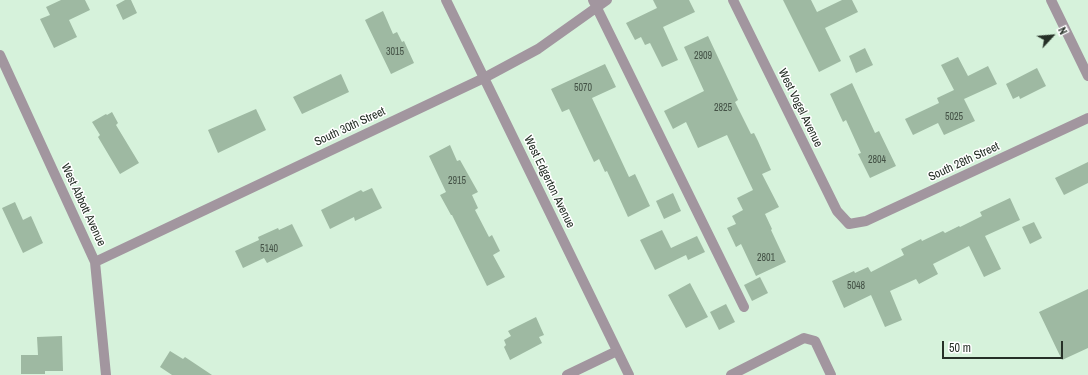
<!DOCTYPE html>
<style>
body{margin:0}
#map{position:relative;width:1088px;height:375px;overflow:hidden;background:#d6f2db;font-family:"Archivo Narrow",sans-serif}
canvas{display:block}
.north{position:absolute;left:1032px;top:16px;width:40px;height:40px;-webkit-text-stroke:3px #fff;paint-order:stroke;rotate:64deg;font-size:11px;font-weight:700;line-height:16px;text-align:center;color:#263027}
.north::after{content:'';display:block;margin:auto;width:14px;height:18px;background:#263027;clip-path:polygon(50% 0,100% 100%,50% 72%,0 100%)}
.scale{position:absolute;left:942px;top:341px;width:121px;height:18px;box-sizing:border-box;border:2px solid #263027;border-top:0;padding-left:5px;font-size:12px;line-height:14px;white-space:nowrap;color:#263027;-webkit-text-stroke:3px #fff;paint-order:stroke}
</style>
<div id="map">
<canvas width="1088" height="375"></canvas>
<div class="north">N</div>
<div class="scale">50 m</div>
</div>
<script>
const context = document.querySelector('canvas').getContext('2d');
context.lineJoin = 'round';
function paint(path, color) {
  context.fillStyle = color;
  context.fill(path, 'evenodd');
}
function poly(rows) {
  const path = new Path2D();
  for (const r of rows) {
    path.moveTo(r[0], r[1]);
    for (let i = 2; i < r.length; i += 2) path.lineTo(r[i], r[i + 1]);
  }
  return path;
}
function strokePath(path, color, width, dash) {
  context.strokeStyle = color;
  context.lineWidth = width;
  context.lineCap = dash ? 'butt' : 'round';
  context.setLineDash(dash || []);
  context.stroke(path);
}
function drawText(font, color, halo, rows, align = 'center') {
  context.font = font + ' "Archivo Narrow",sans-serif';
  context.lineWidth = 3;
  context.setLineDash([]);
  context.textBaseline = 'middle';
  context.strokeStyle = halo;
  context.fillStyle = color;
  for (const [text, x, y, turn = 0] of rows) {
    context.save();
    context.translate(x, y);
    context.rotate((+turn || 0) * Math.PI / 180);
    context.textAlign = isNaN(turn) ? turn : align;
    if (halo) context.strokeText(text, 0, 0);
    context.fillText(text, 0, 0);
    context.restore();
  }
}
paint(poly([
 [61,0,85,0,90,10,69,20,77,37,54,48,40,19,50,15,46,7],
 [125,0,131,0,137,13,123,20,116,5],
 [653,0,689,0,695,12,663,27,678,60,662,67,650,43,645,45,641,37,635,40,626,23,657,8],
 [783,0,811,0,817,12,842,0,852,0,858,12,825,28,841,61,819,72],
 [383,11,393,34,397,32,402,42,404,41,414,63,391,74,365,20],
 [708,36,738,100,735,102,751,134,754,133,758,141,771,170,762,174,779,207,765,214,772,229,771,230,786,262,756,276,741,244,736,247,727,228,736,224,732,216,743,210,737,198,753,190,727,135,698,148,686,122,673,129,664,111,704,91,684,47],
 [865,48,873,65,856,73,849,56],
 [958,57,968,76,988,66,997,84,964,99,975,121,944,135,938,123,913,135,905,119,939,103,937,98,954,90,941,65],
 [605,64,616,87,592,98,629,177,635,174,650,206,628,217,607,171,605,172,599,159,594,162,569,109,562,112,551,89],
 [1037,68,1046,86,1020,99,1019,96,1013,99,1006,84],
 [341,74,349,92,302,114,293,97],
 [852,83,875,133,879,131,896,166,870,178,858,154,861,153,846,120,843,122,830,94],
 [256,109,266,130,218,153,208,130],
 [112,112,118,123,116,125,139,163,120,174,98,137,100,135,92,122,106,114,107,115],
 [450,145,457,161,460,160,478,192,472,195,478,208,475,210,489,237,492,235,500,251,493,255,505,277,487,286,452,215,451,215,440,195,446,192,429,156],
 [1088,162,1088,183,1064,195,1055,178],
 [372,188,382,208,355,221,354,217,330,229,321,210,361,190,363,192],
 [673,193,681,211,664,219,656,201],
 [1010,198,1020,220,985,236,1001,269,984,277,969,246,933,264,938,274,919,284,916,279,890,291,902,320,885,327,871,295,844,308,832,281,854,271,855,273,868,267,871,272,904,255,901,249,921,239,922,241,943,231,945,233,959,226,960,227,982,216,980,212],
 [15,202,23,220,31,216,43,243,23,253,2,208],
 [1034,222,1042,238,1030,244,1022,227],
 [292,224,303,246,267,263,264,258,243,268,235,251,259,240,258,237,278,228,279,230],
 [662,230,671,248,697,236,705,252,688,260,686,255,655,270,640,240],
 [760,277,768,293,752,301,744,285],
 [690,283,708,317,686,328,668,295],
 [1088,289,1088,348,1062,360,1039,312],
 [726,304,735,322,719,330,710,312],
 [536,317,544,335,539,337,542,343,510,360,504,347,506,345,504,340,511,336,508,331],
 [62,336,63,371,45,371,45,374,21,374,21,355,38,355,37,337],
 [170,351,183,359,185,357,212,375,172,375,160,367]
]), '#9eb9a2');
strokePath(poly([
 [446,0,629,375],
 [593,0,744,307],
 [733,0,837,211,849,224,866,221,1088,118],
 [1051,0,1088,76],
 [0,55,95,262,106,375],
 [95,262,484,78,538,49,607,0],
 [567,375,617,351],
 [731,375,804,338,815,341,831,375]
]), '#a2969f', 10);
drawText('10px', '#445246', null, [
 ["3015",395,52],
 ["2909",703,56],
 ["5070",583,88],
 ["2825",723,108],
 ["5025",954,117],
 ["2804",877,160],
 ["2915",457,181],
 ["5140",269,249],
 ["2801",766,258],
 ["5048",856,286]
]);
drawText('12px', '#263027', '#fff', [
 ["West Vogel Avenue",800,108,64],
 ["South 30th Street",350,127,-25],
 ["South 28th Street",964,162,-25],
 ["West Edgerton Avenue",549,182,64],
 ["West Abbott Avenue",83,205,65]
]);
</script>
